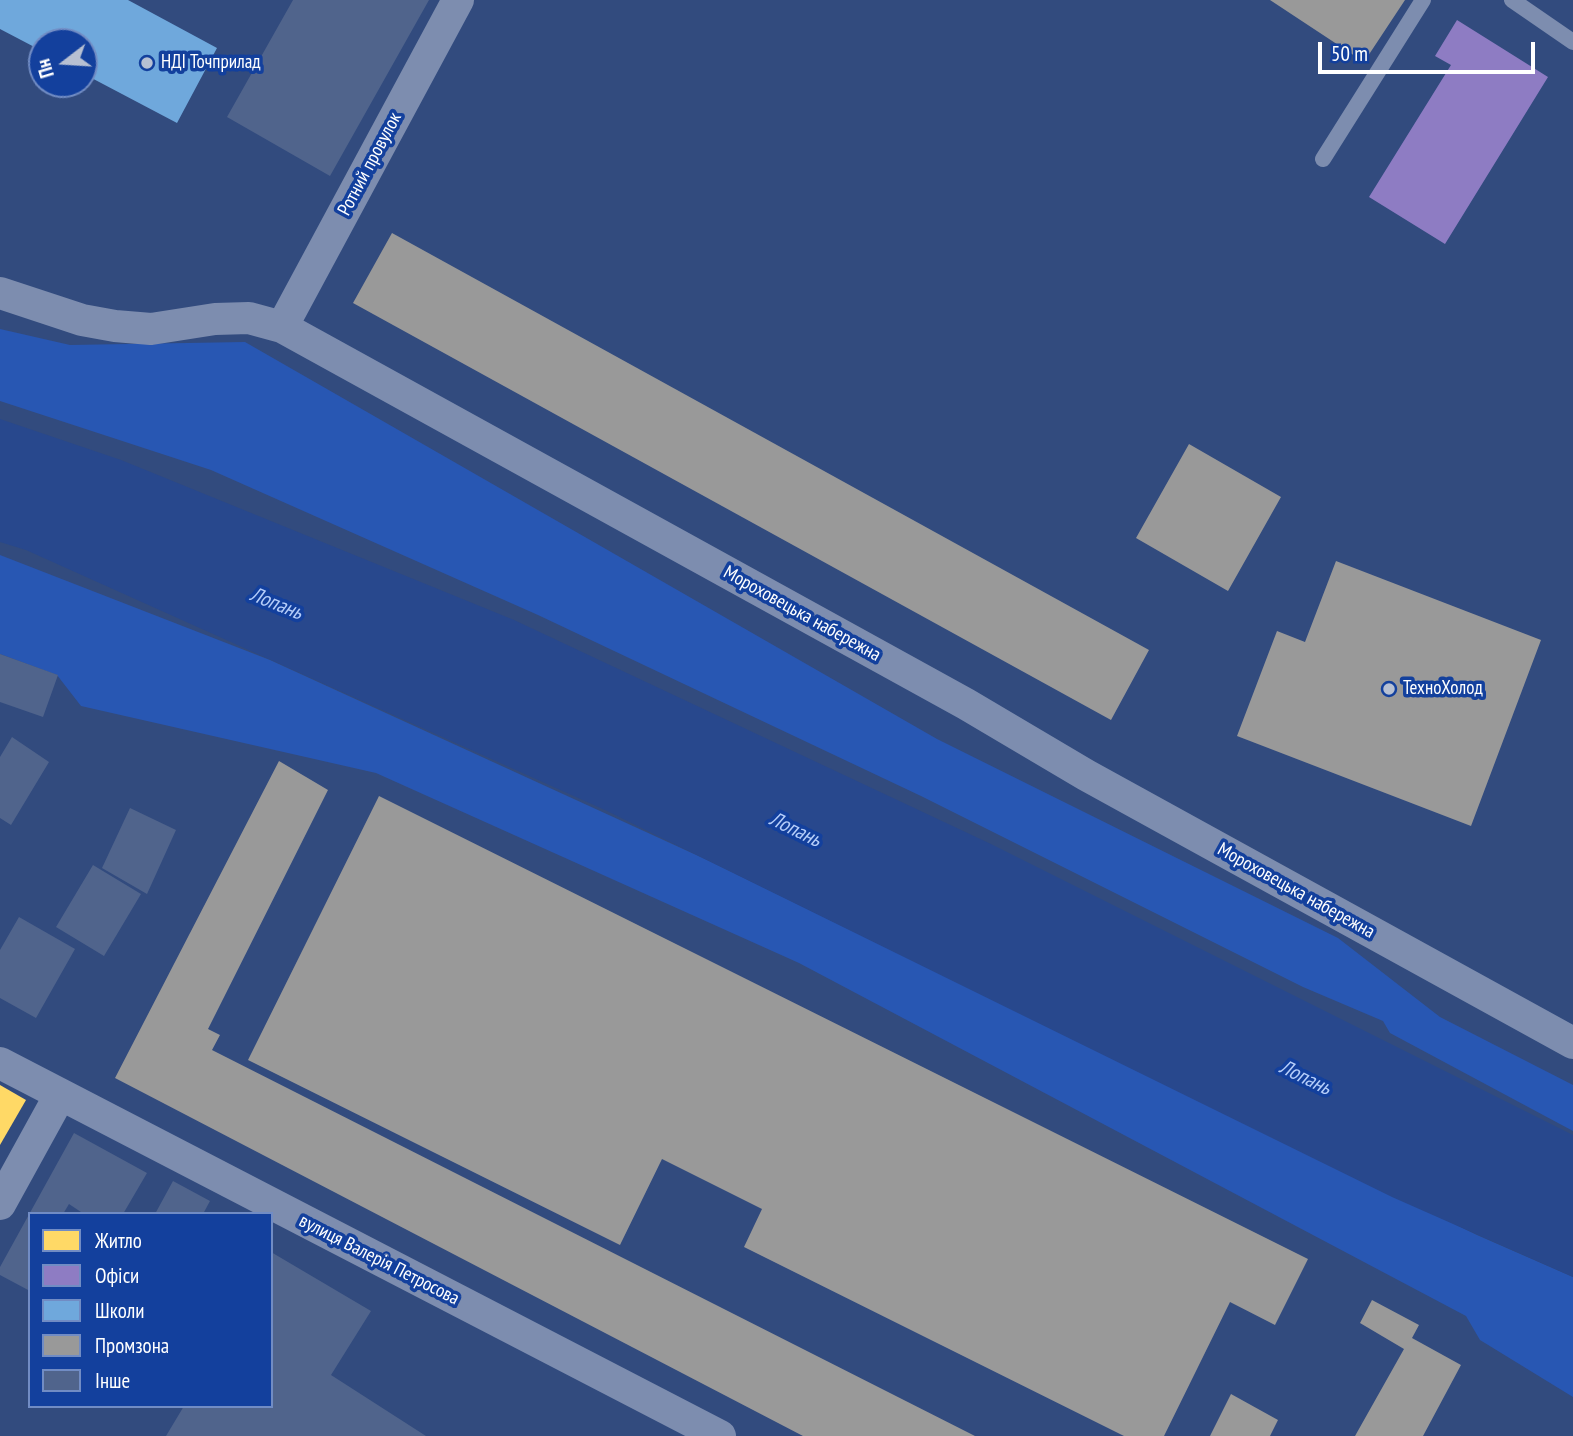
<!DOCTYPE html>
<meta charset="utf-8">
<style>
body{margin:0}
#map{position:relative;width:1573px;height:1436px;overflow:hidden;background:#324b7e;font-family:"PT Sans Narrow",sans-serif}
canvas{display:block}
.legend{position:absolute;left:28px;top:1212px;width:245px;height:196px;box-sizing:border-box;background:#13409d;border:2px solid #718cc4;margin:0;padding:9px 12px;list-style:none;font-size:21px;color:#fff}
.legend li{display:flex;align-items:center;gap:14px;height:35px}
.legend b{width:35px;border:2px solid #718cc4}
.north{position:absolute;left:28px;top:28px;width:70px;height:70px;box-sizing:border-box;background:#13409d;border:2px solid #718cc4;border-radius:50%;rotate:253deg;font-size:19px;font-weight:700;line-height:28px;text-align:center;color:#fff}
.north::after{content:'';display:block;margin:auto;width:24px;height:32px;background:#b7c0d2;clip-path:polygon(50% 0,100% 100%,50% 72%,0 100%)}
.scale{position:absolute;left:1318px;top:42px;width:217px;height:32px;box-sizing:border-box;border:4px solid #fff;border-top:0;padding-left:9px;font-size:21px;line-height:24px;white-space:nowrap;color:#fff;-webkit-text-stroke:5px #13409d;paint-order:stroke}
</style>
<div id="map">
<canvas width="1573" height="1436"></canvas>
<ul class="legend">
<li><b style="height:19px;background:#ffd966"></b>Житло</li>
<li><b style="height:19px;background:#8e7cc3"></b>Офіси</li>
<li><b style="height:19px;background:#6fa8dc"></b>Школи</li>
<li><b style="height:19px;background:#999"></b>Промзона</li>
<li><b style="height:19px;background:#50648c"></b>Інше</li>
</ul>
<div class="north">Пн</div>
<div class="scale">50 m</div>
</div>
<script>
const context = document.querySelector('canvas').getContext('2d');
context.lineJoin = 'round';
function paint(path, color) {
  context.fillStyle = color;
  context.fill(path, 'evenodd');
}
function poly(rows) {
  const path = new Path2D();
  for (const r of rows) {
    path.moveTo(r[0], r[1]);
    for (let i = 2; i < r.length; i += 2) path.lineTo(r[i], r[i + 1]);
  }
  return path;
}
function strokePath(path, color, width, dash) {
  context.strokeStyle = color;
  context.lineWidth = width;
  context.lineCap = dash ? 'butt' : 'round';
  context.setLineDash(dash || []);
  context.stroke(path);
}
function drawText(font, color, halo, rows, align = 'center') {
  context.font = font + ' "PT Sans Narrow",sans-serif';
  context.lineWidth = 7;
  context.setLineDash([]);
  context.textBaseline = 'middle';
  context.strokeStyle = halo;
  context.fillStyle = color;
  for (const [text, x, y, turn = 0] of rows) {
    context.save();
    context.translate(x, y);
    context.rotate((+turn || 0) * Math.PI / 180);
    context.textAlign = isNaN(turn) ? turn : align;
    if (halo) context.strokeText(text, 0, 0);
    context.fillText(text, 0, 0);
    context.restore();
  }
}
paint(poly([
 [0,329,70,345,245,342,937,739,1338,938,1440,1017,1573,1085,1573,1131,1390,1033,1383,1021,1303,987,921,796,538,615,211,470,0,401],
 [0,555,270,660,705,859,1477,1235,1573,1277,1573,1397,1480,1340,1466,1316,799,963,376,773,81,706,57,675,0,654]
]), '#2857b3');
paint(poly([
 [0,419,121,460,514,620,993,845,1573,1135,1573,1277,1392,1197,605,810,26,550,0,542]
]), '#28488d');
paint(poly([
 [0,1085,26,1100,0,1145]
]), '#ffd966');
paint(poly([
 [1457,20,1548,77,1445,244,1369,197,1451,65,1435,56]
]), '#8e7cc3');
paint(poly([
 [0,0,128,0,217,48,177,123,84,74,84,42,42,42,42,51,0,29]
]), '#6fa8dc');
paint(poly([
 [1270,0,1405,0,1364,62],
 [392,233,1149,650,1111,720,353,303],
 [1189,444,1281,497,1228,591,1136,538],
 [1336,561,1541,640,1471,826,1237,736,1277,631,1305,642],
 [279,761,328,790,208,1029,220,1035,212,1050,975,1436,803,1436,115,1078],
 [379,796,1308,1259,1275,1325,1230,1302,1164,1436,1124,1436,744,1247,762,1209,662,1159,620,1245,248,1060],
 [1372,1300,1419,1325,1412,1338,1461,1365,1423,1436,1355,1436,1404,1349,1360,1323],
 [1231,1394,1278,1420,1270,1436,1210,1436]
]), '#999');
paint(poly([
 [293,0,429,0,330,176,227,117],
 [0,654,58,675,43,717,0,702],
 [12,737,49,762,11,825,0,818,0,757],
 [130,808,176,830,147,894,102,868],
 [93,865,141,894,104,956,56,927],
 [19,917,75,949,36,1018,0,998,0,950],
 [74,1133,147,1173,123,1214,84,1214,69,1204,63,1214,30,1214,30,1291,0,1275,0,1267],
 [173,1181,210,1201,203,1214,155,1214],
 [271,1252,371,1311,331,1375,426,1436,166,1436,184,1406,271,1406]
]), '#50648c');
strokePath(poly([
 [1512,0,1573,42],
 [1323,159,1423,0]
]), '#7d8daf', 16);
strokePath(poly([
 [0,293,82,320,115,326,151,329,215,319,249,318,282,327,966,704,1086,775,1573,1043],
 [282,327,458,0],
 [0,1063,720,1436],
 [0,1204,60,1095]
]), '#7d8daf', 32);
for (const [x, y, r, color] of [
 [147,63,7,"#b7c0d2"],
 [1389,689,7,"#b7c0d2"]
]) {
  const dot = new Path2D();
  dot.arc(x, y, r, 0, 2 * Math.PI);
  context.fillStyle = color;
  context.fill(dot);
  strokePath(dot, '#13409d', 2.5);
}
drawText('19px', '#fff', '#13409d', [
 ["НДІ Точприлад",161,63],
 ["ТехноХолод",1403,689]
], 'left');
drawText('19px', '#fff', '#13409d', [
 ["Ротний провулок",370,164,-62],
 ["Мороховецька набережна",802,614,29],
 ["Мороховецька набережна",1296,891,29],
 ["вулиця Валерія Петросова",379,1260,27]
]);
drawText('italic 21px', '#b6cefa', '#13409d', [
 ["Лопань",276,604,22],
 ["Лопань",795,830,26],
 ["Лопань",1305,1078,26]
]);
</script>
